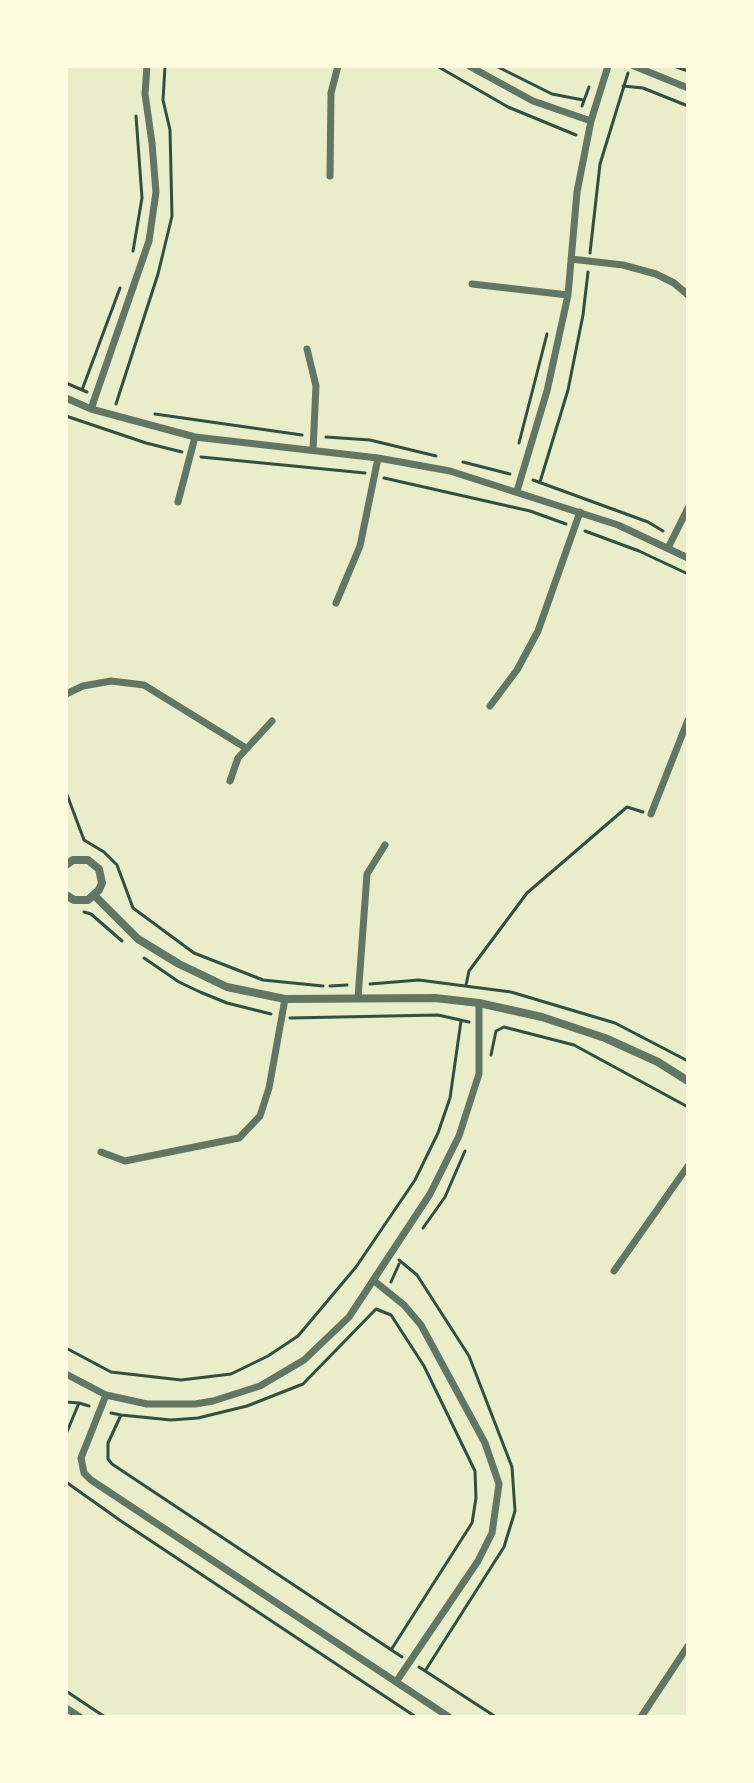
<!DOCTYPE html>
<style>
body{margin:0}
#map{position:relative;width:754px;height:1783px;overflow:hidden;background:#e9edc9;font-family:"Crimson Pro",serif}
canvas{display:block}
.frame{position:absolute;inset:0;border:68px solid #fefae0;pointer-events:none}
</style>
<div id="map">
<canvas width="754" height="1783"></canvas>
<div class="frame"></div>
</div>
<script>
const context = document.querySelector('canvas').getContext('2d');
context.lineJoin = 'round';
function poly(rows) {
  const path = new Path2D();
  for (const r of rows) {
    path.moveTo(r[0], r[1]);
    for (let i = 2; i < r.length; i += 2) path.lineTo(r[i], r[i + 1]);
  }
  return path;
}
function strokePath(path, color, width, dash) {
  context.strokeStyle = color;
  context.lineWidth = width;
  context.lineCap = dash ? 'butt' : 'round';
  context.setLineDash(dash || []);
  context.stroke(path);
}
strokePath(poly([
 [437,66,508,107,576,135],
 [496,66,552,94,583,100],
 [674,66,688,71],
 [623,86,643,88,688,106],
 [582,106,589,87],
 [133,251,142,198,136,116],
 [590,253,600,164,628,73],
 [66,383,87,392],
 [82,390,120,288],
 [116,404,158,274,172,216,170,130,163,100,165,66],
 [155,414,302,435],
 [66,416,146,443,182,452],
 [326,437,370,440,436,456],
 [519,443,547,334],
 [201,457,365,473],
 [463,462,510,474],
 [384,478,530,511,566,524],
 [533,480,648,522,663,531],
 [540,482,568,390,583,315,588,272],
 [585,531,639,551,688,574],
 [66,792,84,840,104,852,117,865,133,908,194,953,263,980,323,986],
 [84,912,91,914,122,941],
 [144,958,179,982,200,992,227,1003,271,1014],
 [370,984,419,980,511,992,615,1023,688,1061],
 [466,985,469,971,527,893,627,807,643,812],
 [330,986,347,985],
 [290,1018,438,1015,469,1022],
 [491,1055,496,1031,504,1027,574,1045,688,1107],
 [423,1228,445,1197,465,1151],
 [399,1260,417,1275,469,1356,512,1467,515,1511,504,1547,425,1671],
 [391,1282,399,1264],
 [66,1348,111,1372,181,1380,231,1374,268,1356,298,1336,356,1267,415,1180,438,1133,450,1098,461,1021],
 [66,1402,79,1403,66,1434],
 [79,1403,89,1406],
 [111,1413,121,1415,108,1443,108,1459,112,1464,402,1657],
 [121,1415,171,1420,198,1418,247,1406,303,1384,376,1309,391,1315,424,1366,475,1471,476,1498,472,1523,391,1650],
 [66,1482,121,1521,416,1717],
 [419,1667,496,1717],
 [66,1691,105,1717]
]), '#344e41', 3);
strokePath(poly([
 [469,66,533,101,591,121],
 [634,66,688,88],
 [330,176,331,93,338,66],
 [571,259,623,265,656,274,674,283,688,295],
 [472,284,568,295],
 [307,349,316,386,313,450],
 [66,398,91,409,195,437,378,458,450,471,618,525,688,558],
 [91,409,149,241,156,192,152,143,145,94,147,66],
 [517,491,547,391,568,295,577,192,591,121,608,66],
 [178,502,195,437],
 [668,548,688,508],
 [336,603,360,546,378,458],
 [66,694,83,686,111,681,144,685,246,748],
 [490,706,517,670,538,631,580,512],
 [230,781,238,758,272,721],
 [651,814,688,720],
 [358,998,367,874,385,845],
 [101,1152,125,1161,239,1138,260,1116,269,1088,285,999],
 [614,1271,688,1166],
 [373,1280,404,1305,421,1325,485,1443,499,1484,492,1533,478,1561,396,1682],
 [66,1374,106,1395,147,1404,195,1404,213,1401,260,1386,304,1360,349,1317,430,1194,459,1136,479,1074,479,1003],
 [106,1395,81,1458,84,1473,91,1480,449,1717],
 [66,1708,80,1717],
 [641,1717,688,1646]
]), '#617663', 7);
strokePath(poly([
 [66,865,73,860,88,860,99,869,102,883,99,890,88,900,74,900,66,895],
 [95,896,138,939,179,964,227,987,285,999,435,998,479,1003,542,1017,605,1038,658,1062,688,1081]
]), '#617663', 8);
</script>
